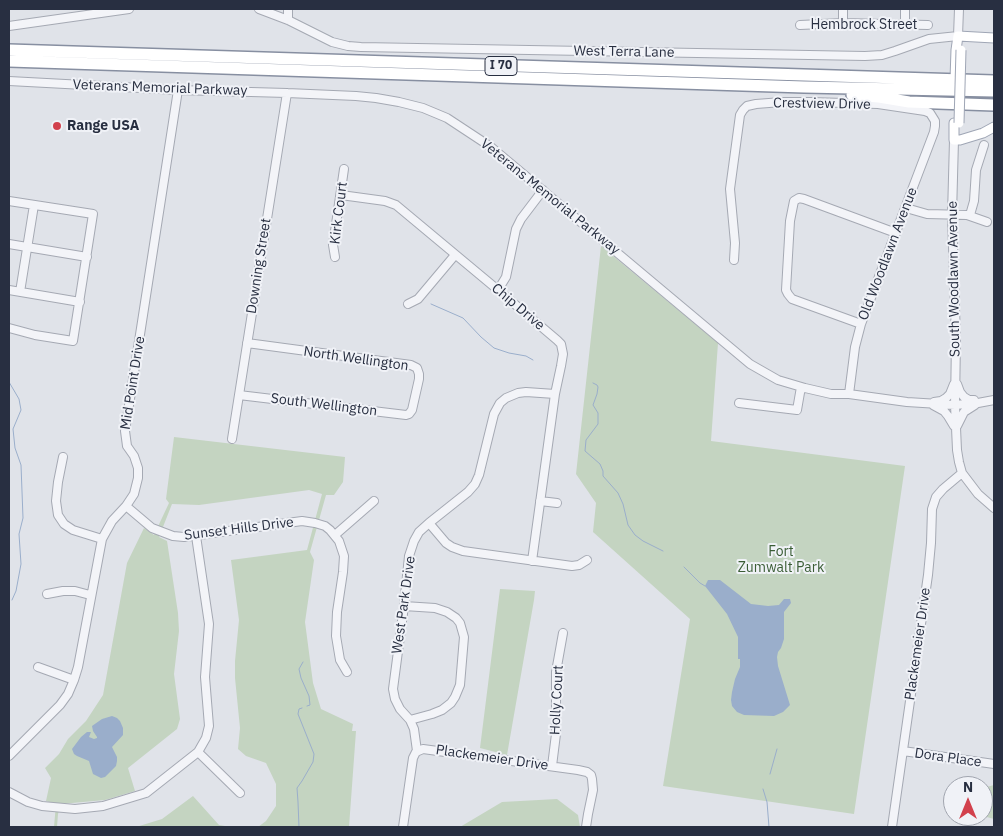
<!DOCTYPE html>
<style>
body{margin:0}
#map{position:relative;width:1003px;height:836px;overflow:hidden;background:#e0e3e9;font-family:"IBM Plex Sans",sans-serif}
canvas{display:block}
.frame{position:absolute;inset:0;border:10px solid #282f41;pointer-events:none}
.north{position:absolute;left:943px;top:776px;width:50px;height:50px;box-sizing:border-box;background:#f0f2f7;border:1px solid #a0a4ae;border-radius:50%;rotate:0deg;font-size:14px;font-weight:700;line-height:20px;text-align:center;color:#282f41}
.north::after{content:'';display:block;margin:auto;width:18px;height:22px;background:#d2414d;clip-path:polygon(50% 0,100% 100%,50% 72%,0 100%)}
</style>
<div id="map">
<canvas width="1003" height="836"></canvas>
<div class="frame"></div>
<div class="north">N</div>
</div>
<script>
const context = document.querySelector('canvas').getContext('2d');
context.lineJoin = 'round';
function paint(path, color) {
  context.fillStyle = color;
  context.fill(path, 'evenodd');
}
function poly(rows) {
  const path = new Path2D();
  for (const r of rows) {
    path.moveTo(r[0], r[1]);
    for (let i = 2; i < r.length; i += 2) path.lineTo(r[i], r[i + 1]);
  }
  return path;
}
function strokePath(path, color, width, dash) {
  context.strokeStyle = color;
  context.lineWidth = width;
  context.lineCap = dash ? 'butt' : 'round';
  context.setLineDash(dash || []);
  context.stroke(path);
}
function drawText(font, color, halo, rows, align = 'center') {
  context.font = font + ' "IBM Plex Sans",sans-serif';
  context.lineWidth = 4;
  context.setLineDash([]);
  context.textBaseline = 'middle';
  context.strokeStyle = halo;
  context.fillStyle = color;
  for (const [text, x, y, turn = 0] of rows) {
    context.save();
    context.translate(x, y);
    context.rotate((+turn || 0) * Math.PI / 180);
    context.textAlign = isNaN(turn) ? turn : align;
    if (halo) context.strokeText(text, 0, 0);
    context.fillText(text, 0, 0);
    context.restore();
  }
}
paint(poly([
 [601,246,718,343,711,441,905,466,854,814,663,786,690,619,593,532,596,503,576,474],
 [174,437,345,457,343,482,334,495,326,495,310,552,314,560,305,622,313,683,321,709,353,724,352,731,356,731,349,827,258,827,266,821,276,806,276,784,266,763,246,756,238,749,240,728,235,678,235,661,239,620,231,560,307,550,322,494,309,490,199,505,172,504,159,537,167,541,178,613,179,631,174,674,180,719,177,729,128,768,135,791,105,800,61,804,58,814,57,827,54,827,56,804,46,801,51,778,45,768,59,754,68,739,86,721,103,695,127,563,144,528,154,535,169,503,166,499],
 [500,589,535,591,534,600,507,755,480,748],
 [994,785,994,819,983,816,983,788],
 [193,796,219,825,231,827,136,827,162,819],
 [557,799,578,815,580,827,460,827,502,802]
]), '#c4d4c1');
paint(poly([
 [708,580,720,580,751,604,768,606,779,605,784,599,790,599,791,603,784,612,784,639,781,648,778,652,777,657,778,666,790,705,783,712,774,716,744,715,737,712,732,706,731,700,732,692,735,679,740,667,740,659,738,659,738,637,727,614,705,586],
 [112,716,117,718,120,721,123,728,123,735,112,747,117,757,117,761,116,766,105,777,101,778,93,774,89,761,77,756,74,754,72,749,81,737,87,732,91,732,89,737,94,739,97,738,97,737,93,731,92,726,102,719]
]), '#9aaecb');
strokePath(poly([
 [431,304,463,318,481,337,494,348,509,353,526,356,533,360],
 [9,382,19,399,21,410,13,429,15,448,21,465,23,518,19,534,21,564,16,591,12,600],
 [593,383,597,385,598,387,597,394,593,405,598,413,598,424,586,440,585,451,600,464,603,471,603,476,618,493,623,504,628,525,635,535,643,541,663,551],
 [684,567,700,583,705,586],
 [303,662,299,669,301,678,309,696,310,705,307,706],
 [770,774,777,749],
 [763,789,767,802,769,827],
 [299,827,298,802,297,788,302,781,313,762,314,754,298,714,299,709,302,708]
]), '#9aaecb', 1);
const minor = poly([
 [259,9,288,20,332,42,348,46,361,47,865,56,882,55,895,51,929,39,958,36,959,9],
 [288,20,288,9],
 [843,23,843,9],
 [905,24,905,9],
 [800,25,843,23,928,25],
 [9,26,129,9],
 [9,81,178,90,287,93,356,96,376,98,399,102,423,108,447,118,491,147,750,364,778,380,805,388,831,394,849,394,907,402,955,405,978,403,994,400],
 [954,140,952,215,956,339,955,405,957,450,959,462,962,473,978,494,994,508],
 [341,195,385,201,396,205,498,290,557,340,561,344,563,354,561,366,555,394,532,561],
 [9,201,93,214,73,341,35,335,9,328],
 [906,208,927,214,967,215,987,222],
 [970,215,974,201,976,170,984,145],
 [9,244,87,257],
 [335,257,333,245,344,169],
 [734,260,735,243,730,189,740,115,743,110,747,106,756,104,782,102,810,102,878,104,925,111,930,113,935,121,935,126,934,132,861,324,855,347,849,394],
 [9,290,80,302],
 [498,290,506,277,516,229,521,219,543,190],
 [20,292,34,205],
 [408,304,418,299,455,255],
 [861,324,792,299,788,294,786,290,790,221,794,201,799,198,804,199,896,233],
 [957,384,960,392,964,397,969,400,974,400],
 [239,395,406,415,409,414,412,410,419,379,419,374,417,368,411,365,247,343],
 [934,402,941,401,946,398,950,394,954,384],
 [739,403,797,410,801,387],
 [933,405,944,411,948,416,954,426],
 [957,426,964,412,975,405],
 [232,439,287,93],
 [63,457,58,482,56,501,58,515,64,524,73,530,102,539],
 [540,501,557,503],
 [126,506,152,528,173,536,184,537,302,521,315,523,325,526,330,530,339,541,344,556,343,572,337,612,336,636,340,660,347,672],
 [429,523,446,543,452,547,463,551,572,566,579,565,587,560],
 [335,535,374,501],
 [47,594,63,591,75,591,90,595],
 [404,606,435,608,447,612,456,618,460,623,464,637,460,685,455,697,451,703,442,710,432,714,410,720],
 [38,667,74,680],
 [417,751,414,729,410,720,400,709,395,699,393,689,404,606,409,556,414,541,419,532,429,523,468,492,475,484,479,475,494,414,500,403,506,398,518,393,526,392,555,394],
 [903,751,994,764],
 [198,752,240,793],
 [9,756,60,705,68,694,74,680,78,667,102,539,112,521,126,506,134,494,138,478,138,468,134,456,127,446,125,431,178,90],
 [552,766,556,734,556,672,563,633],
 [9,792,28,802,42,806,75,809,103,806,146,793,198,752,206,738,209,726,205,677,209,624,196,536],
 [403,827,413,758,416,752,423,749,578,770,587,772,591,775,592,779,593,790,588,814,586,827],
 [892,827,928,575,931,543,932,509,936,497,943,489,962,473]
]);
const major = poly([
 [955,79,956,50,958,36,994,38],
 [954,123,954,140,960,140,983,133,994,127]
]);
const highway = poly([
 [9,50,994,81],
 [9,61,804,87,994,91],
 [852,95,879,97,909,102,994,105]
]);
strokePath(minor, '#a5a9b3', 10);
strokePath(major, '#9fa6b5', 11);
strokePath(highway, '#878fa1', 14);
strokePath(minor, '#f3f4f8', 8);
strokePath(major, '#fff', 9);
strokePath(highway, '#fff', 11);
const majorBridge = poly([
 [959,123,961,50]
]);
strokePath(majorBridge, '#9fa6b5', 11, []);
strokePath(majorBridge, '#fff', 9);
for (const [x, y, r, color] of [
 [57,126,5,"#d2414d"]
]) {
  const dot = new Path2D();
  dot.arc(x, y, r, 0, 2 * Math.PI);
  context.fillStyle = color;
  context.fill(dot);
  strokePath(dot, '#f0f2f7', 2);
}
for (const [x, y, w] of [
 [501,66,32]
]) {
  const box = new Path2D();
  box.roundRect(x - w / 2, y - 9.5, w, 19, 4);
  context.fillStyle = '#f0f2f7';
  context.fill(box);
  strokePath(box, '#282f41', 1);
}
drawText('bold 12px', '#282f41', null, [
 ["I 70",501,66]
]);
drawText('14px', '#282f41', '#f0f2f7', [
 ["Hembrock Street",864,25],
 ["West Terra Lane",624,52,1],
 ["Veterans Memorial Parkway",160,88,2],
 ["Crestview Drive",822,104,1],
 ["Veterans Memorial Parkway",550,197,39],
 ["Kirk Court",339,213,-83],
 ["Old Woodlawn Avenue",888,254,-69],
 ["Downing Street",259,266,-81],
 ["South Woodlawn Avenue",954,279,-91],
 ["Chip Drive",518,307,40],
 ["North Wellington",356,359,8],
 ["Mid Point Drive",133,383,-81],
 ["South Wellington",324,405,7],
 ["Sunset Hills Drive",239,529,-7],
 ["West Park Drive",404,605,-82],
 ["Plackemeier Drive",918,644,-82],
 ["Holly Court",557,700,-87],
 ["Plackemeier Drive",492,758,8],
 ["Dora Place",948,758,8]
]);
drawText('bold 14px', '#282f41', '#f0f2f7', [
 ["Range USA",67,126]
], 'left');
drawText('14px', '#3a5d35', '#f0f2f7', [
 ["Fort",781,552],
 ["Zumwalt Park",781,568]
]);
</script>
